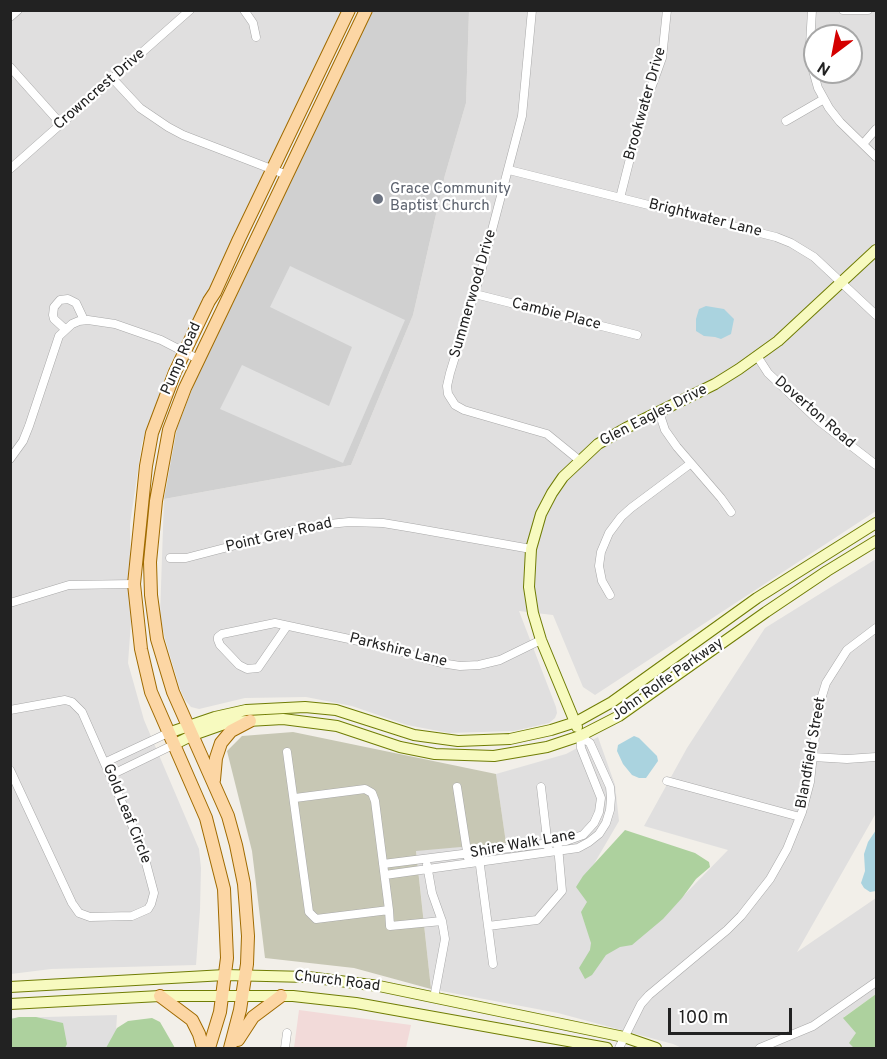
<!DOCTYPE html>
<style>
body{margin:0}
#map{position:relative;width:887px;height:1059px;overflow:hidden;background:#f2efe9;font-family:Overpass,sans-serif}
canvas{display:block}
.frame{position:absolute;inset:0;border:12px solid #222;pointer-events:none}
.north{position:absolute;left:803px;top:24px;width:60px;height:60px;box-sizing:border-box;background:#fff;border:2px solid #a7a7a7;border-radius:50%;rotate:212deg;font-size:16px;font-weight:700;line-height:24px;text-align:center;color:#222}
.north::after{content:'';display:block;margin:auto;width:21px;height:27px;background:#d40000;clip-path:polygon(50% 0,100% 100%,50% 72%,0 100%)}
.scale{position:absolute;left:668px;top:1008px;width:124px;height:27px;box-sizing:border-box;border:3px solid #222;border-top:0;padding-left:8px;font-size:18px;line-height:21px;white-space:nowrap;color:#222;-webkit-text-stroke:4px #fff;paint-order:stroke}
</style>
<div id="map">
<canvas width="887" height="1059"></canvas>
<div class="frame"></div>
<div class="north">N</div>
<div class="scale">100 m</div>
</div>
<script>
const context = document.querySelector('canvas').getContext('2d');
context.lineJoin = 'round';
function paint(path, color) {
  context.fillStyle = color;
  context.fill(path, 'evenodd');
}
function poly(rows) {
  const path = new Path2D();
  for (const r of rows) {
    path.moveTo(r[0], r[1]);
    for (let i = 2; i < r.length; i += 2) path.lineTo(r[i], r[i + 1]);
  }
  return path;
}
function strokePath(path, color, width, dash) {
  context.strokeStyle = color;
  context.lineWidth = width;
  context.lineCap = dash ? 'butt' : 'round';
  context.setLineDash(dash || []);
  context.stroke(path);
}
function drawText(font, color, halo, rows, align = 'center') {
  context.font = font + ' Overpass,sans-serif';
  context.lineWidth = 4.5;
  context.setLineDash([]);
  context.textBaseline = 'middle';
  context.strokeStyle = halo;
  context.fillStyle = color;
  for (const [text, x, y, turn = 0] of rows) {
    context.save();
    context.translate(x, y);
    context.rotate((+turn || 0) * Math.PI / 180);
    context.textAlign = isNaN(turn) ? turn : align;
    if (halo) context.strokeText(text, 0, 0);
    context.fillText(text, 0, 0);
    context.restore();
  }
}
paint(poly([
 [10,11,341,11,328,45,208,291,169,367,142,443,130,524,131,622,128,663,144,720,199,849,201,868,200,910,196,965,51,969,11,974],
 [469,11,876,11,876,511,595,695,583,687,553,615,519,611,556,707,557,713,555,718,549,723,514,731,449,733,407,725,352,706,306,697,245,698,199,709,191,707,185,700,180,689,165,639,160,616,164,499,351,465,413,315,445,175,466,103],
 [815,36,851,36,851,72,815,72],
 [876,559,876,813,797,952,876,898,876,994,844,1017,876,1048,682,1048,673,1044,558,1013,431,989,416,850,506,843,496,774,566,754,598,737,615,785,619,821,591,869,661,919,728,850,644,826,687,748,765,628],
 [117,1015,115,1048,11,1048,10,1018]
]), '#e0dfdf');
paint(poly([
 [299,1010,411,1025,406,1048,294,1048]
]), '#f2dad9');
paint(poly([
 [372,11,469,11,466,103,445,175,413,315,351,465,164,499,177,428,200,369]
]), '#d0d0d0');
paint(poly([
 [293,732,496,774,506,843,416,851,431,989,354,968,265,958,252,851,227,751,242,736]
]), '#c7c7b4');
paint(poly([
 [625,830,695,853,709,862,710,867,696,879,682,898,663,919,632,945,620,947,606,955,592,975,585,979,579,968,590,950,591,943,581,912,587,902,576,887,583,876],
 [876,994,876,1048,854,1048,849,1043,856,1033,843,1018],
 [19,1017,36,1017,63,1023,67,1044,65,1048,11,1048,11,1019],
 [152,1018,160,1022,175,1048,106,1048,117,1028,128,1021]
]), '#add19e');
paint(poly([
 [290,266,405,320,343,463,220,409,242,365,329,406,352,347,270,307]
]), '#e2e2e2');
paint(poly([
 [706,306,724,309,734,319,731,334,721,339,715,337,704,336,696,331,696,319,699,309],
 [634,736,639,738,657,756,658,761,646,778,639,778,632,775,623,764,617,751,618,745],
 [876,830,876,891,870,892,864,888,861,883,865,871,864,854,868,842]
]), '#aad3df');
const street = poly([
 [244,10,253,23,256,37],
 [532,10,522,116,481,272,450,373,447,386,448,394,455,405,464,410,547,434,579,460],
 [812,10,810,45,812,67,818,88,829,108,840,122,876,157],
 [843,10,868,10],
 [10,17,18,10],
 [10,67,61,124],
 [113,79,140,108,168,127,183,135,287,175],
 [786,121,824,99],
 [863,144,876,129],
 [10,169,190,10],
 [509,170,776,237,791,243,814,257,876,315],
 [620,198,640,119,662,58,667,10],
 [475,294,637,335],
 [65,329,54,319,53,315,54,307,60,300,68,299,76,303,84,320],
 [757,356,768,373,819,421,876,465],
 [659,412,665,430,677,447,721,498,731,512],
 [10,459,23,441,29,426,59,336,72,324,79,321,88,320,115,324,161,340,198,359],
 [170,558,186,558,309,526,349,522,383,523,413,528,531,549],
 [610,595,602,581,599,566,601,552,609,533,621,517,631,508,690,464],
 [10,603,69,585,134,584],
 [287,626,258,668,247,669,239,665,220,645,218,640,218,637,222,634,275,623,377,645,441,663,460,666,479,665,500,660,541,640],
 [10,710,65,700,72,702,82,712,142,848,154,893,151,904,148,909,132,916,90,917,79,913,72,903,10,770],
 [287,752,309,912,316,919,389,910,375,801,372,793,365,789,295,798],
 [813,757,847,759,876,757],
 [106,762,168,733],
 [111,775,173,745],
 [667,781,800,817],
 [457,787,468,858],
 [541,787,548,847],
 [479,858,488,926,537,920,562,891,558,846],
 [383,864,566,841,583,835,594,823,599,812,601,798,581,748,580,736],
 [427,865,432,893,442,921,445,939,434,998],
 [385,875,578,848,589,842,599,834,606,823,610,810,611,798,610,787,590,743,580,736],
 [389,910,390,926,442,921],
 [488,926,493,964],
 [285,1048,287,1033],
 [619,1048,641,1004,649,995,727,930,741,916,770,879,787,849,802,812,810,782,818,709,826,683,847,650,876,628],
 [760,1048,813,1026,876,982]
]);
const secondary = poly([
 [577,727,541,640,533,613,529,587,531,549,541,514,552,493,563,477,598,444,626,428,715,384,739,369,778,341,876,250],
 [168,733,215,717,246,710,305,707,336,710,414,735,458,741,510,739,551,730,576,722,612,702,757,598,876,523],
 [173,745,193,735,230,722,283,719,337,726,400,747,435,754,494,756,547,747,580,736,619,716,766,612,827,571,876,541],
 [10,987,225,975,308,977,379,986,624,1037,656,1048],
 [10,1004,160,996,293,996,356,1003,607,1048]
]);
const primary = poly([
 [214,780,216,758,221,743,231,731,250,721],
 [160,996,192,1020,199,1034,203,1048],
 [238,1040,253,1017,281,996],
 [209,1048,220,1012,227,958,224,889,206,818,151,692,141,649,134,584,146,466,152,433,175,372,209,301,215,292,239,239,349,10],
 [230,1048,240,1010,247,964,248,936,244,884,236,845,228,816,173,692,157,639,151,595,150,562,156,501,169,430,185,388,366,10]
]);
strokePath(street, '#a9a9a9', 9);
strokePath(secondary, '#707d05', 12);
strokePath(primary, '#a06b00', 14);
strokePath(street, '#fff', 8);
strokePath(secondary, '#f7fabf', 10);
strokePath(primary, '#fcd6a4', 12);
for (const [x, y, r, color] of [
 [378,199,6,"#6b7280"]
]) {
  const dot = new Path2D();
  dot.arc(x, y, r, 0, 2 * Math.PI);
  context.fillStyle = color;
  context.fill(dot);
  strokePath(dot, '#fff', 2);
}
drawText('15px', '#222', '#fff', [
 ["Crowncrest Drive",100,90,-41],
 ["Brookwater Drive",646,104,-74],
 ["Brightwater Lane",705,219,14],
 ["Summerwood Drive",474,294,-74],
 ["Cambie Place",556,315,14],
 ["Pump Road",182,359,-66],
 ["Doverton Road",814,413,41],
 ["Glen Eagles Drive",654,416,-27],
 ["Point Grey Road",279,536,-13],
 ["Parkshire Lane",398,651,14],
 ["John Rolfe Parkway",668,680,-35],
 ["Blandfield Street",812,753,-80],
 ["Gold Leaf Circle",126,814,68],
 ["Shire Walk Lane",523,845,-10],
 ["Church Road",337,982,7]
]);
drawText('15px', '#5b616d', '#fff', [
 ["Grace Community",390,190],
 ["Baptist Church",390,207]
], 'left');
</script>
